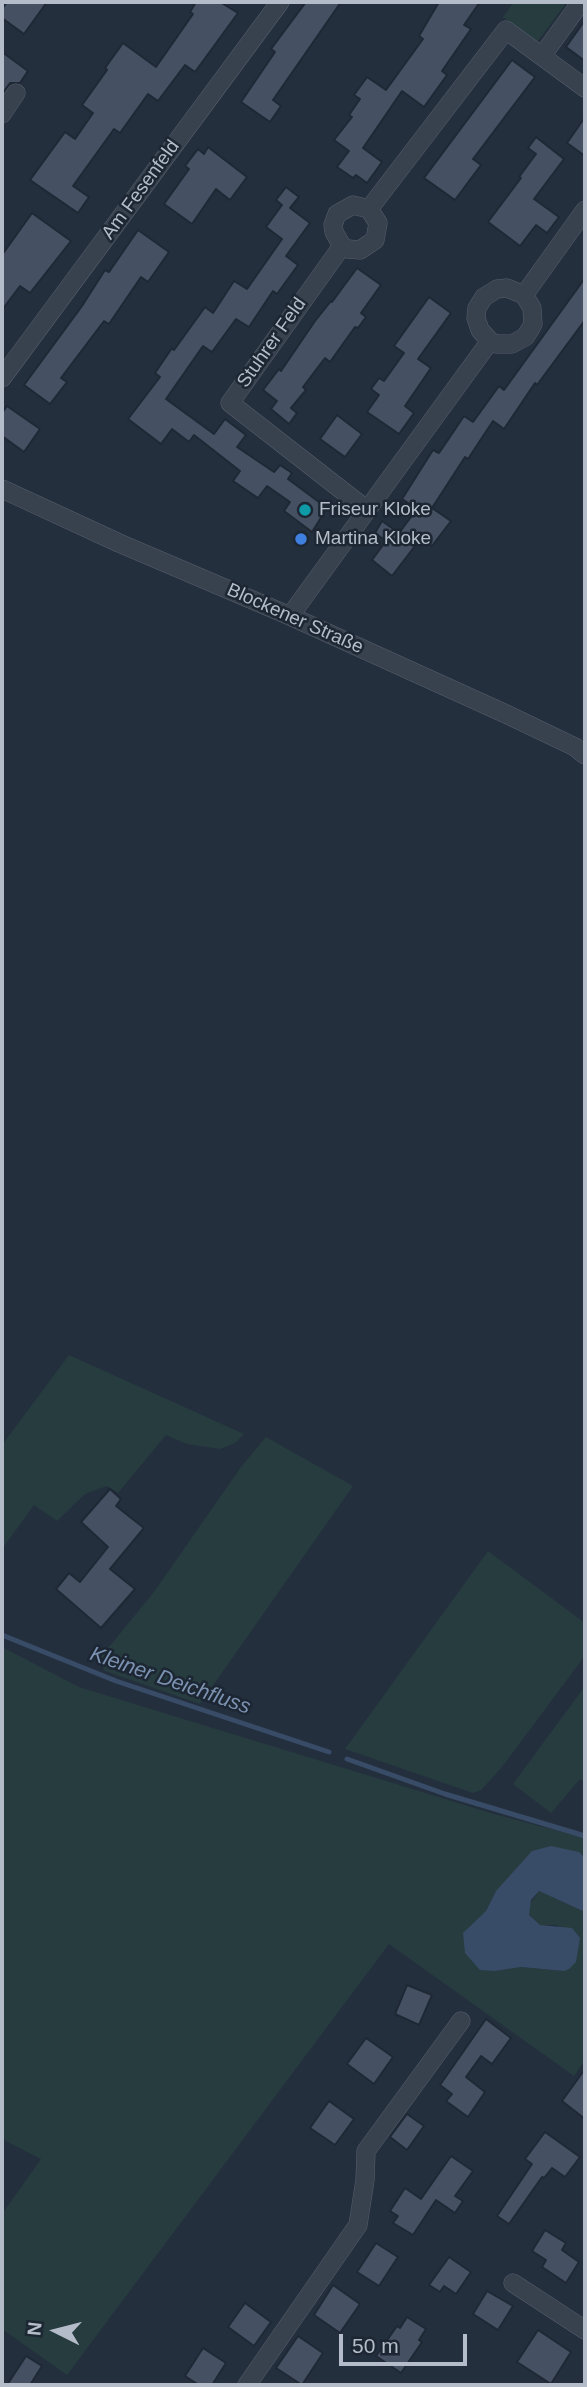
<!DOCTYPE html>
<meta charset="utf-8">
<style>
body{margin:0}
#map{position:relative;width:587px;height:2387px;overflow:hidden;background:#242f3e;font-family:Arial,sans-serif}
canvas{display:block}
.frame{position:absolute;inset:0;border:4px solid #b4bcc9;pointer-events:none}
.north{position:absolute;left:21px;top:2296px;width:70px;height:70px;-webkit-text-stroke:5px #1d2633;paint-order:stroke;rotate:276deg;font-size:19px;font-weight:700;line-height:28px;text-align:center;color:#b4bcc9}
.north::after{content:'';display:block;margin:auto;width:24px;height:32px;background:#b4bcc9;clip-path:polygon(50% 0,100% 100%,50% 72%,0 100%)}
.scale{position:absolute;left:339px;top:2334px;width:128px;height:32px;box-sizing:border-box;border:4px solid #b4bcc9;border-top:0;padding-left:9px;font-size:21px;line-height:24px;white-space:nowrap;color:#b4bcc9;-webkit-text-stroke:5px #1d2633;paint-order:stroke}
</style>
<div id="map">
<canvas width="587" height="2387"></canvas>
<div class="frame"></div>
<div class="north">N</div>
<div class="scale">50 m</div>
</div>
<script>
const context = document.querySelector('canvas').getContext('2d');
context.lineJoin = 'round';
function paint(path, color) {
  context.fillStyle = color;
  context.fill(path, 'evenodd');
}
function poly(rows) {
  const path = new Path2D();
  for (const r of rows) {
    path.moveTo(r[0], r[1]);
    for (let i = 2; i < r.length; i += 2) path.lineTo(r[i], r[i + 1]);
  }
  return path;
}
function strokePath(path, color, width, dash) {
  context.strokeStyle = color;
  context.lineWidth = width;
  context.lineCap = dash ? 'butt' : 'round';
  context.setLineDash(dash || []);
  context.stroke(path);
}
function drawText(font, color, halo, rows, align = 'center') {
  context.font = font + ' Arial,sans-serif';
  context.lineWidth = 5;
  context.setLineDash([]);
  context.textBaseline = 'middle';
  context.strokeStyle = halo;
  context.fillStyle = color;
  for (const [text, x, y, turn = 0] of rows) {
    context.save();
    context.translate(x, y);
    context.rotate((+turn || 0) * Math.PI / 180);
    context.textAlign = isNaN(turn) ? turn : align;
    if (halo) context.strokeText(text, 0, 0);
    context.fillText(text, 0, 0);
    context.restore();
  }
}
paint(poly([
 [514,2,567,2,537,42,503,17],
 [69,1355,244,1434,235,1443,220,1449,187,1444,166,1435,118,1493,107,1486,85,1494,57,1521,34,1505,2,1549,2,1445],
 [266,1437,353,1486,200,1704,105,1671,99,1659,154,1592,241,1467],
 [488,1551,585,1623,585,1653,581,1661,502,1767,481,1790,473,1793,345,1749],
 [2,1647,79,1687,494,1814,585,1838,585,1858,579,1852,496,1891,486,1911,463,1934,495,1971,521,1967,564,1971,558,1925,540,1925,529,1915,528,1907,539,1891,585,1912,585,2060,574,2076,389,1944,67,2375,2,2329,2,2214,41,2159,2,2139],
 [585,1686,585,1782,580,1779,551,1813,513,1784]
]), '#263c3f');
paint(poly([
 [551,1846,579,1852,585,1858,585,1912,539,1891,531,1900,529,1915,540,1925,572,1928,580,1938,576,1962,569,1969,564,1971,521,1967,495,1971,480,1970,465,1953,463,1933,486,1911,496,1891,532,1851]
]), '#394c67');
strokePath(poly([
 [2,1635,116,1681,329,1752],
 [347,1759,445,1794,585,1836]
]), '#394c67', 5);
const building = poly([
 [7,2,47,2,24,34,2,18,2,9,7,2],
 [196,2,220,2,238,13,195,72,185,65,158,101,148,94,120,133,114,129,73,186,89,197,78,213,30,180,65,132,75,139,93,113,82,105,107,70,105,68,123,43,156,67,193,14,190,12,196,2],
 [306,2,341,2,273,100,281,106,270,122,241,102,275,52,271,49,306,2],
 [439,2,480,2,464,25,471,29,442,71,447,75,424,107,402,91,363,148,382,162,367,183,356,175,353,178,337,167,349,151,334,140,352,117,349,115,360,99,354,95,367,77,386,90,423,39,419,36,439,2],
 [585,20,585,61,566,47,585,20],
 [2,52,28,71,20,83,10,83,2,94,2,52],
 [512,60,535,77,473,159,481,165,455,200,424,178,512,60],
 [585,117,585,156,567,143,585,117],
 [536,137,564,159,534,199,559,217,547,233,536,225,520,246,488,222,521,178,519,177,536,154,528,148,536,137],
 [208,147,247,177,230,200,216,189,192,224,164,204,189,169,185,166,198,149,204,154,208,147],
 [286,187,299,197,290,208,310,223,286,256,298,265,277,294,273,291,249,327,236,319,212,352,203,346,166,399,214,434,225,419,246,435,237,447,274,472,280,465,292,473,288,479,327,508,312,532,284,511,290,502,267,486,258,498,233,481,240,471,194,435,189,442,172,429,161,444,128,419,160,377,155,373,172,348,174,350,205,307,213,313,234,281,247,289,282,239,266,227,282,205,276,200,286,187],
 [32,213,71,241,30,293,20,286,2,310,2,255,32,213],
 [138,230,169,252,148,282,141,277,109,324,104,321,61,378,67,382,50,404,24,385,82,306,105,270,109,272,138,230],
 [357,268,381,285,361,313,366,317,358,328,355,327,330,362,325,358,303,387,306,390,291,408,297,413,289,424,271,409,277,401,263,390,279,369,281,371,315,321,331,301,332,302,357,268],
 [585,278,585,320,537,385,535,383,504,429,493,421,468,459,465,457,432,508,451,521,432,546,421,538,392,576,372,560,386,541,375,533,382,521,399,533,417,509,402,499,433,450,439,453,464,416,473,422,499,386,504,390,585,278],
 [429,297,451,313,418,359,431,368,405,406,414,413,399,434,367,412,379,395,371,389,379,378,384,381,404,353,394,346,429,297],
 [7,406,40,429,24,452,2,436,2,413,7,406],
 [337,415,362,434,345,457,320,439,337,415],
 [110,1489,121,1499,116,1506,144,1528,110,1569,135,1589,101,1628,56,1589,69,1573,80,1582,108,1547,81,1522,110,1489],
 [407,1985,432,1995,419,2025,395,2014,407,1985],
 [486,2019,511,2038,492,2064,481,2056,466,2077,485,2092,468,2117,446,2101,452,2094,440,2085,486,2019],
 [366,2038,393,2057,374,2084,347,2064,366,2038],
 [585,2069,585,2119,562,2101,585,2069],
 [329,2101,354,2119,335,2145,310,2128,329,2101],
 [407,2114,424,2126,407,2150,390,2137,407,2114],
 [545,2132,580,2157,565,2177,552,2168,544,2178,542,2177,509,2224,497,2216,532,2164,525,2159,545,2132],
 [451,2156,473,2171,455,2196,463,2201,455,2213,436,2200,413,2235,393,2223,398,2216,390,2211,405,2188,421,2199,451,2156],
 [545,2230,566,2243,562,2250,579,2262,566,2283,542,2267,546,2260,532,2251,545,2230],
 [376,2243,398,2257,379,2286,357,2272,376,2243],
 [449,2257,471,2272,456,2294,444,2286,440,2292,429,2285,449,2257],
 [333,2285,360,2304,340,2333,314,2315,333,2285],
 [487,2291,513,2306,498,2330,473,2314,487,2291],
 [245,2303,271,2322,254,2346,228,2327,245,2303],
 [407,2317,426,2329,419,2340,422,2342,401,2373,376,2356,397,2326,400,2328,407,2317],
 [538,2330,571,2352,551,2384,517,2362,538,2330],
 [298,2336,323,2353,302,2385,276,2368,298,2336],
 [203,2348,226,2363,212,2385,199,2385,185,2376,203,2348],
 [26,2356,42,2366,30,2385,7,2385,26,2356]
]);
paint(building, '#455162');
strokePath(building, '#1f2835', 2);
const minor = poly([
 [542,56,581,2],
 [2,114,16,93],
 [342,246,348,249,360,250,375,240,378,223,369,209],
 [490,341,480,330,476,318,477,308,484,297,497,289,507,288,524,295],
 [2,378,280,2],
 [2,489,119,543,290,616,506,714,575,747,585,755],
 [366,509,230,403,342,246,334,232,333,225,337,214,353,205,369,209,506,30,585,88],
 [290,616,490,341,496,344,512,344,525,337,529,331,533,324,532,308,524,295,585,210],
 [513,2283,585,2330],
 [247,2385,358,2225,365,2180,366,2151,461,2021]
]);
strokePath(minor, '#565f6c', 19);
strokePath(minor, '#38414e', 18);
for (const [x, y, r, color] of [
 [305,510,7,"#0f9aa8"],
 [301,539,7,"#3f7fe0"]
]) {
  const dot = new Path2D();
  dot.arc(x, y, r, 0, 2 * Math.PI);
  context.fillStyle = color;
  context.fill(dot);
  strokePath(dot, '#1d2633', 2.5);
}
drawText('19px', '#b4bcc9', '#1d2633', [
 ["Am Fesenfeld",141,190,-54],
 ["Stuhrer Feld",272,343,-55],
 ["Blockener Straße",295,619,24]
]);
drawText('19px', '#b4bcc9', '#1d2633', [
 ["Friseur Kloke",319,510],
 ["Martina Kloke",315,539]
], 'left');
drawText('italic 21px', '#7c92b1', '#1d2633', [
 ["Kleiner Deichfluss",170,1681,19]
]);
</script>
